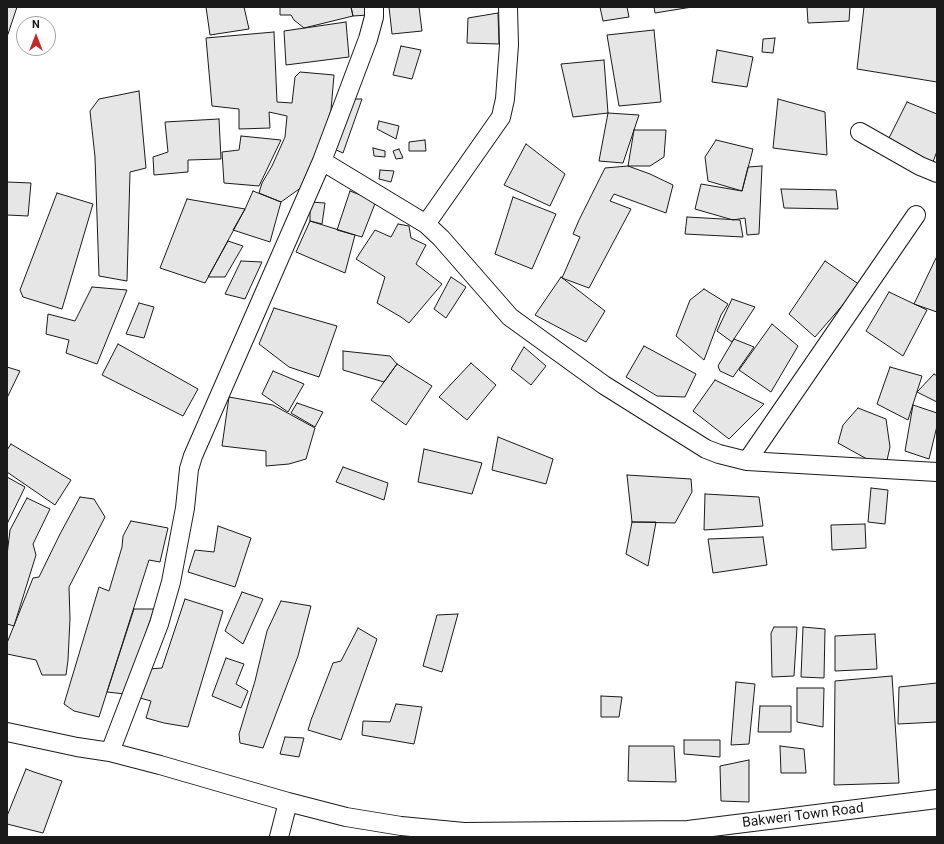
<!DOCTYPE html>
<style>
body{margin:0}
#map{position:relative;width:944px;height:844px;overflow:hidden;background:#fff;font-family:Roboto,sans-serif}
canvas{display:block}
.frame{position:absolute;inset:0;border:8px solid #1a1a1a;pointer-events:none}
.north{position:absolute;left:16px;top:16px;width:40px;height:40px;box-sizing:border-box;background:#fff;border:1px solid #a3a3a3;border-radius:50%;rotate:0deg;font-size:11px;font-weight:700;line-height:16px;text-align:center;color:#1a1a1a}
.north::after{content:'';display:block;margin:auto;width:14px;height:18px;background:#c62828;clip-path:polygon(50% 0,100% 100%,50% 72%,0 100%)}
</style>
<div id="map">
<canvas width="944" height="844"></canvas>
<div class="frame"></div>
<div class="north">N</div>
</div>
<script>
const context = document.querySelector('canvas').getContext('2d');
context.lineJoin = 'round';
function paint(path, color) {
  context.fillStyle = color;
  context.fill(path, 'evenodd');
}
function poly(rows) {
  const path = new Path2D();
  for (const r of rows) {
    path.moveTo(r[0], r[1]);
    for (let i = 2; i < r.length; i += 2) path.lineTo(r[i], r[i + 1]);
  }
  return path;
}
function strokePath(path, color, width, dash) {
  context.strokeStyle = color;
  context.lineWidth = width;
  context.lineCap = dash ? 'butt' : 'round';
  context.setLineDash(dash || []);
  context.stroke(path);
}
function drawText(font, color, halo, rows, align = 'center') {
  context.font = font + ' Roboto,sans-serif';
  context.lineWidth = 3;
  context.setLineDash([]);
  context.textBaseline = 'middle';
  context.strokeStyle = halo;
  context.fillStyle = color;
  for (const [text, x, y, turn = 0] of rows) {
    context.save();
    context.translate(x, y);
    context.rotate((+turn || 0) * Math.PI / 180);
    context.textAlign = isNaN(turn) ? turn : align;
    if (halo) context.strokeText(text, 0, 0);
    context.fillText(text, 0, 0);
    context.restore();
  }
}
const building = poly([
 [7,7,17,7,7,37,7,7],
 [206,7,244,7,249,29,210,35,206,7],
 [280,7,351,7,353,16,304,28,294,20,291,15,280,15,280,7],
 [351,7,367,7,368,15,353,16,351,7],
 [389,7,419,7,422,31,392,34,389,7],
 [600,7,627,7,629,17,603,21,600,7],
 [654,7,692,7,655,13,654,7],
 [807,7,850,7,849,21,808,23,807,7],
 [864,7,937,7,937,82,857,69,864,7],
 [498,13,499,44,467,43,468,18,498,13],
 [346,22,349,57,286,65,284,31,346,22],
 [654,30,661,102,619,106,607,35,654,30],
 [274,32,277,102,292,103,295,77,300,72,334,75,331,110,321,141,302,187,281,202,259,193,262,183,272,166,285,137,287,116,269,112,270,128,239,129,239,109,212,106,206,38,274,32],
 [775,38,773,53,762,52,763,39,775,38],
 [401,46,421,50,412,79,393,75,401,46],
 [717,50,753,57,747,87,712,82,717,50],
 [604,60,608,113,573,117,561,64,604,60],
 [139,91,146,168,130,172,127,281,99,276,95,157,90,111,99,99,139,91],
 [346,99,362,99,343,153,334,149,346,99],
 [778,99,825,112,827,155,773,148,778,99],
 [907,102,937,114,937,151,933,162,885,146,907,102],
 [608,113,639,115,623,163,599,161,608,113],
 [219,119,221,159,188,160,188,172,154,175,153,157,168,152,165,122,219,119],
 [379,121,399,126,396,139,377,129,379,121],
 [634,130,666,130,664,157,650,166,628,166,634,130],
 [241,136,281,140,259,186,224,183,222,152,239,150,241,136],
 [425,140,426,151,409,151,409,142,425,140],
 [716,140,753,149,742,191,708,181,705,157,716,140],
 [526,144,565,174,550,206,504,185,526,144],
 [373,148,385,151,385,157,374,156,373,148],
 [399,149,403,158,396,159,393,151,399,149],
 [628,166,650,174,673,185,666,213,614,194,610,201,631,209,589,288,562,278,580,237,573,234,579,220,605,168,628,166],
 [762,166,759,234,747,235,745,218,733,220,695,209,701,184,742,191,748,167,762,166],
 [380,170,394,171,391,182,379,179,380,170],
 [7,182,31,183,28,216,7,215,7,182],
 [781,189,836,190,838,209,784,208,781,189],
 [253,191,281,202,270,242,233,230,245,209,253,191],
 [350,191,376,201,362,237,337,230,350,191],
 [57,193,93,204,62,309,23,297,20,290,57,193],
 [513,197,556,214,532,269,495,254,513,197],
 [187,199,245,209,205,283,160,268,187,199],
 [310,202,325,203,322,224,310,221,310,202],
 [687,217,740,220,743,237,685,234,687,217],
 [310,221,355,235,345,273,296,252,310,221],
 [398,224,409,226,411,238,426,245,416,264,442,284,409,323,401,317,377,303,385,277,356,259,375,230,391,237,398,224],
 [228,241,243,246,225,277,208,277,228,241],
 [937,256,937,312,914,304,937,256],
 [241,261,262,262,245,299,225,294,241,261],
 [825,261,860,285,815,337,789,314,825,261],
 [451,277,466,287,446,318,434,309,451,277],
 [561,277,605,311,586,342,535,315,561,277],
 [92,287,127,290,97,364,66,353,69,340,46,334,48,314,75,321,92,287],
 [704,289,728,304,721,315,704,360,676,336,690,300,704,289],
 [889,292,927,310,903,356,866,331,889,292],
 [732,299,755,307,732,342,717,331,732,299],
 [139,303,154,307,144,338,126,334,139,303],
 [274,308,337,326,319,377,289,367,259,344,274,308],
 [772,324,798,346,771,392,739,370,772,324],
 [734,339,754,347,733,377,720,371,718,366,734,339],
 [118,344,198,389,183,416,102,375,118,344],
 [644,346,696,374,685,397,657,396,626,377,644,346],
 [524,347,546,366,531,385,511,369,524,347],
 [343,351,390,356,397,364,384,382,343,370,343,351],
 [471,363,496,385,467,420,439,397,471,363],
 [397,364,432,386,406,425,371,400,397,364],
 [7,367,20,371,7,398,7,367],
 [890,367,922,376,908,420,877,404,890,367],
 [273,371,304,384,288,412,262,394,273,371],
 [934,374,937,376,937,402,917,392,934,374],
 [715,380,764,404,729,439,693,411,715,380],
 [229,397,273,405,315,428,306,459,289,464,266,466,266,451,222,446,229,397],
 [297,403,323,412,315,427,291,413,297,403],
 [913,405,937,413,937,426,929,459,905,451,913,405],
 [858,408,886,419,890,447,885,469,838,443,843,425,858,408],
 [498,437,553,459,546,484,492,470,498,437],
 [11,444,71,480,55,505,7,472,7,450,11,444],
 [424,449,482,463,472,494,418,482,424,449],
 [343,467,388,483,384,500,336,482,343,467],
 [627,475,691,479,692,492,675,523,632,522,627,475],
 [7,477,25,487,7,524,7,477],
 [871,488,888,490,885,524,868,522,871,488],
 [705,494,759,497,763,526,704,530,705,494],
 [80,497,94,499,105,517,69,587,70,619,68,660,66,675,42,675,36,660,7,654,7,643,33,578,39,577,60,534,80,497],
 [27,498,50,509,33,544,36,555,14,626,7,624,7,555,10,530,27,498],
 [131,521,168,528,160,562,149,560,99,717,74,711,64,704,99,587,109,591,122,547,123,536,131,521],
 [632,522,656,522,648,566,626,554,632,522],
 [865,524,866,548,832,550,831,525,865,524],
 [218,526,251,538,235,587,188,572,195,550,214,552,218,526],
 [763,537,767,565,713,573,708,539,763,537],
 [242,592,263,599,243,644,225,631,242,592],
 [185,599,223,611,188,727,164,723,146,718,151,701,140,698,149,669,162,668,185,599],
 [281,601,311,606,298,656,263,748,240,743,239,734,255,681,267,631,281,601],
 [134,609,154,609,125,694,107,692,134,609],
 [458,614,442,672,423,666,437,615,458,614],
 [774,627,797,627,794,676,772,677,771,633,774,627],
 [803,627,825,629,824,678,801,677,803,627],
 [358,628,377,639,341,740,308,730,311,720,333,663,341,661,358,628],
 [875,634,877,669,835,671,835,636,875,634],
 [226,658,244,664,236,684,248,691,241,708,212,696,226,658],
 [892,676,899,783,834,785,835,681,892,676],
 [736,682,755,684,749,744,731,745,736,682],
 [937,683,937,722,898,724,899,687,937,683],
 [797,688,824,688,823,727,797,722,797,688],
 [601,696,622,697,619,717,601,717,601,696],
 [396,704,422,707,414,744,362,735,363,721,390,722,396,704],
 [760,706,791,706,791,732,758,732,760,706],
 [285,737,304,738,299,757,280,754,285,737],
 [684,740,720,740,720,757,684,754,684,740],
 [629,746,674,746,676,782,628,781,629,746],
 [780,746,804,749,806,773,781,773,780,746],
 [749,760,749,802,721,801,720,766,749,760],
 [26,769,34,772,62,781,43,833,7,824,7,816,26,769]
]);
paint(building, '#e6e6e6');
strokePath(building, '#1a1a1a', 1);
const street = poly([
 [860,132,920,166,937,173],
 [322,161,426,224,441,238,510,317,604,385,706,449,719,454,747,461,937,472],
 [426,224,501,117,505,99,509,45,508,7],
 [747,461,916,215],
 [7,732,77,747,110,752,160,765,288,802,346,817,401,826,464,832,688,830,937,799],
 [110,752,159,624,171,582,185,508,189,469,193,456,322,161,368,39,374,17,374,7],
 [279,837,288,802]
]);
strokePath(street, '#1a1a1a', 20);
strokePath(street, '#fff', 18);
drawText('14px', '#1a1a1a', '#fff', [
 ["Bakweri Town Road",803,816,-7]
]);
</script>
